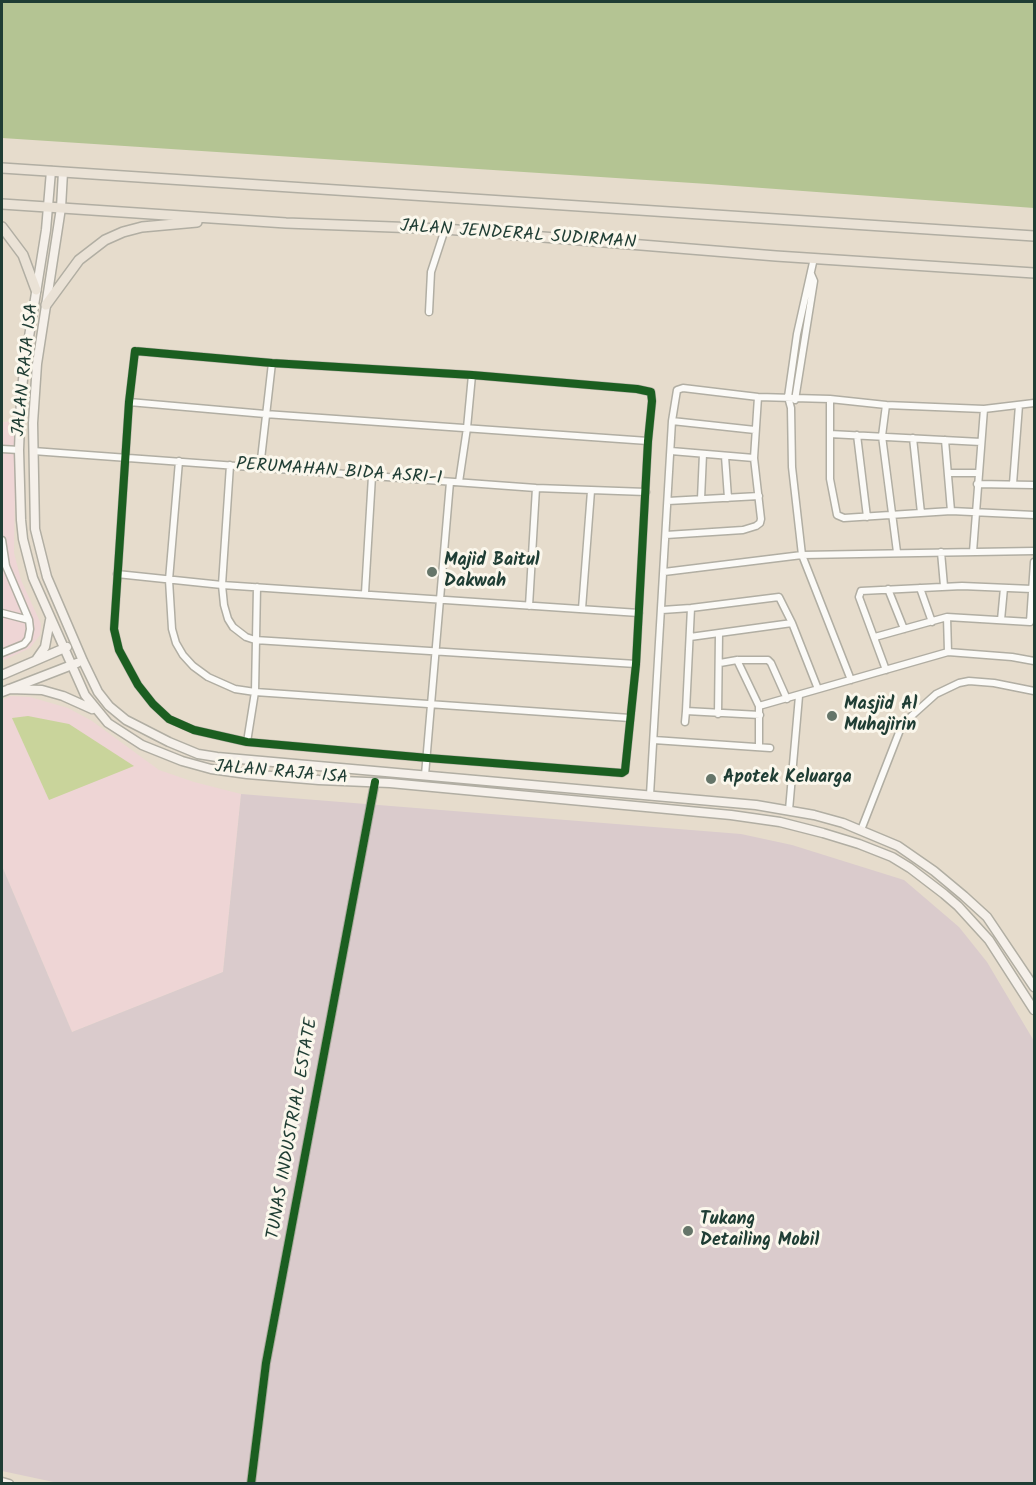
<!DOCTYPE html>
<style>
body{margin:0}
#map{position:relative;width:1036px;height:1485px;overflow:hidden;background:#e6dccc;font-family:Kalam,sans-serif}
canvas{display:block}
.frame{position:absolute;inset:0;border:3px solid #1f3d34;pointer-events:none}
</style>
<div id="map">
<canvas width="1036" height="1485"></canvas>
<div class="frame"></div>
</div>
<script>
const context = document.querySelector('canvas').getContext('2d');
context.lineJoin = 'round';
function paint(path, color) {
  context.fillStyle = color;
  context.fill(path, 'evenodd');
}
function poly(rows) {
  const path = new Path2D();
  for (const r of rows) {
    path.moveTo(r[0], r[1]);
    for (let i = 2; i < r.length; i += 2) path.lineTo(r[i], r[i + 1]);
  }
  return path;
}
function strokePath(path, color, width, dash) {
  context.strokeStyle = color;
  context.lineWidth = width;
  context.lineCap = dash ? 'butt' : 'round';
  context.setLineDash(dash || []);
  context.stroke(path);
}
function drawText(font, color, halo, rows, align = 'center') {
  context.font = font + ' Kalam,sans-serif';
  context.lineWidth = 6;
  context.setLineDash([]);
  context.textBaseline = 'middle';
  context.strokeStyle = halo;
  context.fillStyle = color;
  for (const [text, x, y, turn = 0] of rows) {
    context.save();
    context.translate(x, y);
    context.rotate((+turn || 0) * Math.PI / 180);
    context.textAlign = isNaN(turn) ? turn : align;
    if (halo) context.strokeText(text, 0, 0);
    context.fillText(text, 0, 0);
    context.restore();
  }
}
paint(poly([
 [16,421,14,553,21,580,41,624,40,635,30,648,2,661,2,422],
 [11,696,30,697,68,708,92,721,159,770,194,782,241,794,223,972,72,1032,2,866,2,700]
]), '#eed5d5');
paint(poly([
 [241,794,741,834,792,845,904,880,959,927,987,962,1034,1041,1034,1483,63,1484,2,1471,2,866,72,1032,223,972]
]), '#dacbcc');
paint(poly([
 [28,716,69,724,134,766,49,800,12,718]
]), '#c9d49b');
paint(poly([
 [2,2,1034,2,1034,208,708,184,2,138]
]), '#b4c493');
const minor = poly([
 [814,258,797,334,788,397,791,408,792,467,802,555,851,680],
 [429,312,431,272,445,229],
 [135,351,272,363,472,375,637,389,651,392,652,401,648,441,636,664,625,771,622,773,428,758,247,742,194,730,169,719,153,704,138,685,119,650,114,629,129,402,135,351],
 [795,400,814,281,811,274],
 [129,402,265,414,648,441],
 [886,405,882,436,897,552],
 [672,421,755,430],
 [830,434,830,399],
 [857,435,867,517],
 [913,438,921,513],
 [945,440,951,511],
 [981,442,830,434,830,479,837,515,844,518,951,511,1034,515],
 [2,449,19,450],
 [33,451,536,488,646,492],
 [671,451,754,458],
 [725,456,728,498],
 [179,461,169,580,172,629,176,643,183,655,193,666,208,677,235,689,255,692,630,718],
 [230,465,222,585,224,605,228,619,233,627,246,637,255,640,636,664],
 [260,468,272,363],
 [948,473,978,473],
 [459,482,467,428,472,375],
 [977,484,1034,485],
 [1013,484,1019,405],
 [701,499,703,454],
 [668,501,759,496],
 [666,535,743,530,756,526,760,523,761,519,754,458,758,397],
 [2,540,6,566,29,620,30,629,28,639,24,644,2,653],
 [941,552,944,586],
 [973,552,984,409],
 [664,572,802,555,1034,551],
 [117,574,222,585,639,613],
 [920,588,932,622],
 [888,589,904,629],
 [365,593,372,476],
 [529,606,536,488],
 [691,608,686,711,760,715],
 [582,609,591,491],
 [662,610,691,608,779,597,792,623,818,689],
 [2,613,29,620],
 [947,617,948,652],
 [1001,620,1004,588],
 [690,637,792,623],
 [875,637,947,617,1030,622,1034,562],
 [737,660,759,706,759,747],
 [720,663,737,660,768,660,771,663,787,699],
 [886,670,859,597,861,591,962,586,1032,589],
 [759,706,948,652,1012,657,1034,661],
 [718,714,719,634],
 [685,722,686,711],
 [654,740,770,748],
 [247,742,255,692,257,587],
 [425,775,450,482],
 [650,795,672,421,677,390,683,388,758,397,830,399,886,405,984,409,1034,403],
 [789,810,799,696],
 [861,830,900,730,907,720,936,694,959,683,969,681,994,683,1034,691]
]);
const tertiary = poly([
 [251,1484,266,1363,375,782]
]);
const secondary = poly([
 [51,171,46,230,25,362,21,397,19,450,21,520,23,539,33,578,85,695,108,723,142,745,182,761,211,769,247,774,319,780,390,783,731,815,780,822,823,833,859,844,892,857,910,868,944,894,958,906,989,940,1034,1010],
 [63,172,61,208,37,364,33,423,35,529,47,577,83,661,98,692,109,706,126,720,169,742,198,754,217,757,756,805,814,815,843,823,898,846,934,871,964,896,987,917,1034,987],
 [36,660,45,647,50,620],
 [2,675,67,647],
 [9,689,42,690,63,696,92,709],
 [2,692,77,663],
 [2,1482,9,1484]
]);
const trunk = poly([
 [2,168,1034,236],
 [2,204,286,223,445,229,776,256,1034,273],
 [2,227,23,255,36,290],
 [46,305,79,260,105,240,123,232,142,227,197,222]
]);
strokePath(minor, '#b1aea3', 9);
strokePath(tertiary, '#b1aea3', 10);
strokePath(secondary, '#b1aea3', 11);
strokePath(trunk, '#b1aea3', 12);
strokePath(minor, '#fbfaf7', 6);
strokePath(tertiary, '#fbfaf7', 7);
strokePath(secondary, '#f5f0ea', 8);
strokePath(trunk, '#eae2d6', 9);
strokePath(poly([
 [135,351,272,363,472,375,637,389,651,392,652,401,648,441,636,664,625,771,622,773,428,758,247,742,194,730,169,719,153,704,138,685,119,650,114,629,129,402,135,351],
 [251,1484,266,1363,375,782]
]), '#1b5e20', 8);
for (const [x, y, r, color] of [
 [432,572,6,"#657569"],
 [832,716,6,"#657569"],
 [711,779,6,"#657569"],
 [688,1231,6,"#657569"]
]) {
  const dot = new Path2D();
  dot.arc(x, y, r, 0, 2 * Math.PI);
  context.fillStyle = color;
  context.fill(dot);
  strokePath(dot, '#fbf7ec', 2);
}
drawText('18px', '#1f3d34', '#fbf7ec', [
 ["JALAN JENDERAL SUDIRMAN",518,236,4],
 ["JALAN RAJA ISA",27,370,-84],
 ["PERUMAHAN BIDA ASRI-1",339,473,4],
 ["JALAN RAJA ISA",281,774,5],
 ["TUNAS INDUSTRIAL ESTATE",294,1129,-80]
]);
drawText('bold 18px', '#1f3d34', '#fbf7ec', [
 ["Majid Baitul",444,562],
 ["Dakwah",444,583],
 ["Masjid Al",844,706],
 ["Muhajirin",844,727],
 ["Apotek Keluarga",723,779],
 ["Tukang",700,1221],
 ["Detailing Mobil",700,1242]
], 'left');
</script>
